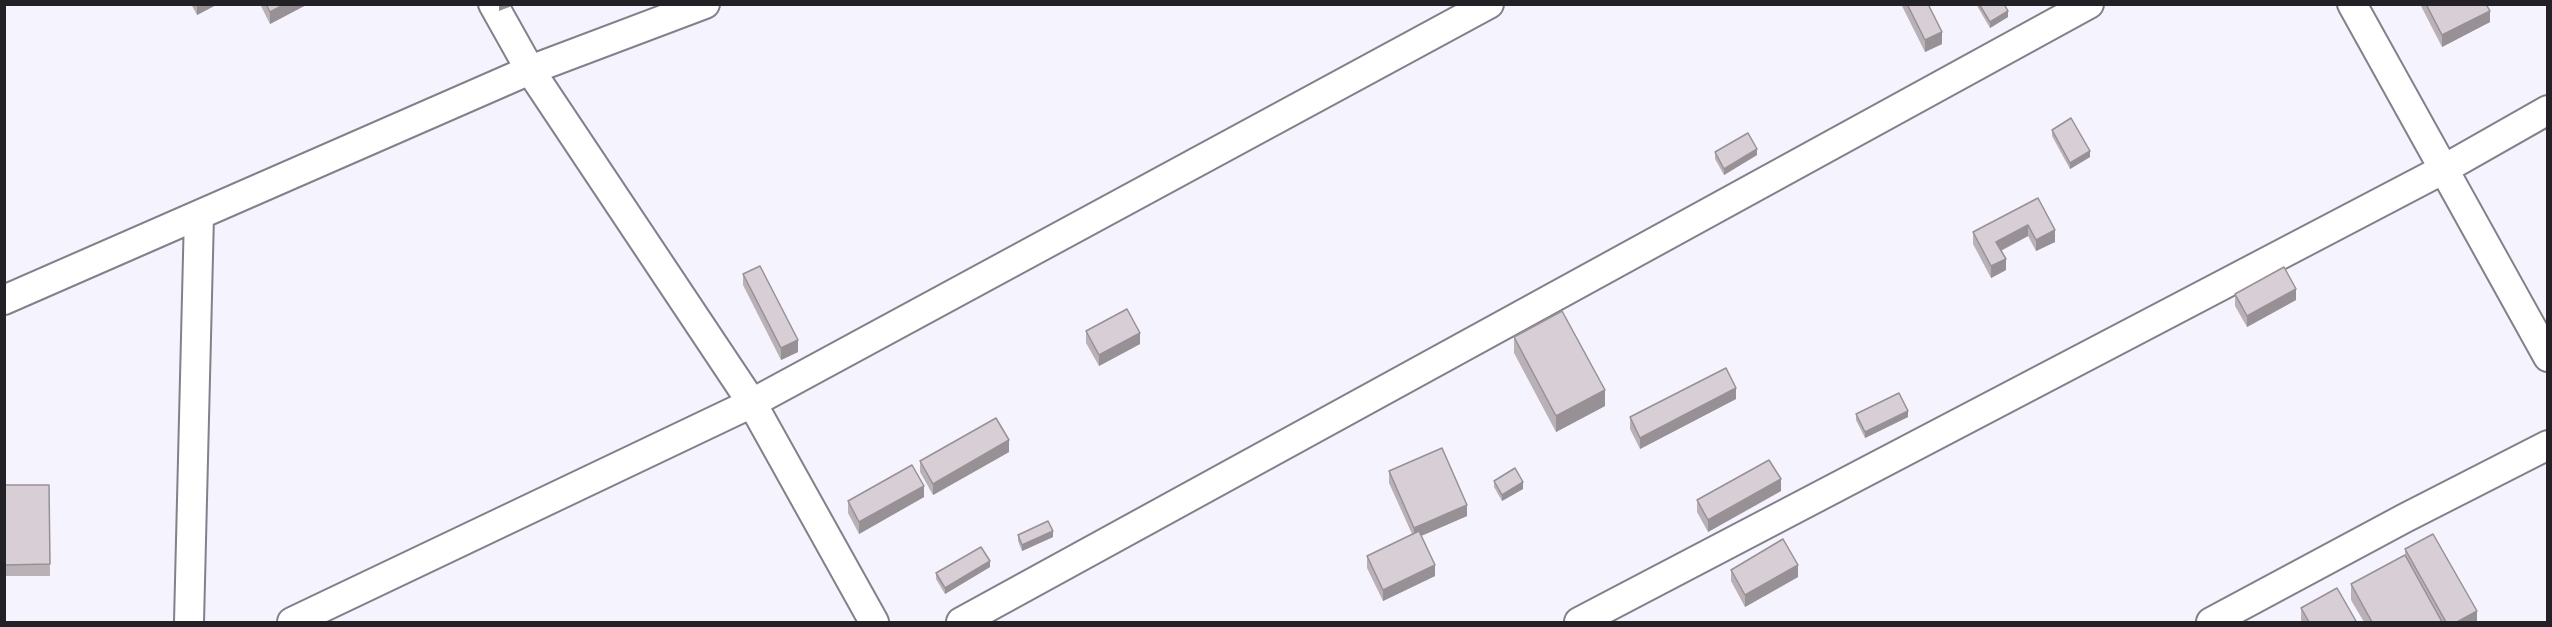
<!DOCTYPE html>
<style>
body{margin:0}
#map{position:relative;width:2552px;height:627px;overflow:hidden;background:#f5f3fe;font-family:Arial,sans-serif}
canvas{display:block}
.frame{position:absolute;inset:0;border:6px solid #222226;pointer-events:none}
</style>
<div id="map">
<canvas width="2552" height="627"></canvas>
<div class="frame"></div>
</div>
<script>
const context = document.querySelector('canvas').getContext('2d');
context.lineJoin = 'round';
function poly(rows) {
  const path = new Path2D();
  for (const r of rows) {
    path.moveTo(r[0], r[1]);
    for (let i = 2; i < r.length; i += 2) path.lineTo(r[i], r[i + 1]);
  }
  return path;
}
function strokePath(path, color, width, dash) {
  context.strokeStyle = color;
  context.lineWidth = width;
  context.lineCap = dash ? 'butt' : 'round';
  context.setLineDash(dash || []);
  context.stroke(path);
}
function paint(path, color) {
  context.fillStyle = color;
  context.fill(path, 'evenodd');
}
const minor = poly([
 [493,4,530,70,752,403,874,622],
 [2352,4,2548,357],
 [4,300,530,70,705,4],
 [189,622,199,215],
 [292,622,752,403,1489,4],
 [961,622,2089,4],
 [1579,622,2444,169,2548,110],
 [2211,622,2405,518,2548,445]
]);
strokePath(minor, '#82818a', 32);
strokePath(minor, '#fff', 28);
paint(poly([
 [191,4,218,4,197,15],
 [260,4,308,4,270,24],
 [1901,4,1928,4,1942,44,1925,52],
 [1976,4,2004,4,2008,17,1990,28],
 [2420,4,2486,4,2490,22,2442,47],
 [2052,130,2090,157,2070,169,2052,136],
 [1715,152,1757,155,1724,175,1715,159],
 [2038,198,2055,242,2036,251,2028,236,2001,251,2006,270,1991,278,1973,244,1973,232],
 [743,274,798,352,781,360,743,285],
 [2235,294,2296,300,2247,327,2235,306],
 [1086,331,1140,344,1099,366,1086,343],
 [1514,337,1605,406,1556,432,1514,353],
 [1736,399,1640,449,1630,429,1630,417],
 [1856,414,1908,417,1865,438,1856,420],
 [1009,452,933,495,920,472,920,461],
 [1389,471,1467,516,1421,536,1435,576,1383,601,1367,568,1367,556,1412,534,1389,483],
 [1494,481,1523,489,1502,501,1494,487],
 [4,485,49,485,50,576,4,576],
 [1781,491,1708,532,1697,512,1697,500],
 [924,497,859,534,848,513,848,501],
 [1018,535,1053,537,1022,551,1018,541],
 [2405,549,2477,622,2478,622,2364,622,2351,600,2351,584,2405,555],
 [990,567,945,594,936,579,936,573],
 [1731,570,1798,577,1745,607,1731,581],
 [2301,608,2356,622,2302,622,2301,620]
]), '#bab1b7');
paint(poly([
 [197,4,218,4,197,15],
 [285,4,308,4,270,24,270,12],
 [499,4,517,4,499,11],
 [2008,11,2008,17,1990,28,1990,22],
 [2490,11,2490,22,2442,47,2442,35],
 [1942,32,1942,44,1925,52,1925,40],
 [1757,149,1757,155,1724,175,1724,169],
 [2090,151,2090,157,2070,169,2070,163],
 [2028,225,2028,236,1996,253,1996,242],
 [2055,230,2055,242,2036,251,2036,240],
 [2006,259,2006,270,1991,278,1991,266],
 [2296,289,2296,300,2247,327,2247,316],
 [1140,333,1140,344,1099,366,1099,355],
 [798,340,798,352,781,360,781,348],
 [1736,388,1736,399,1640,449,1640,438],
 [1605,390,1605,406,1556,432,1556,416],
 [1908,411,1908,417,1865,438,1865,432],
 [1009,440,1009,452,933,495,933,484],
 [1781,479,1781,491,1708,532,1708,520],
 [1523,482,1523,489,1502,501,1502,495],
 [924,486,924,497,859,534,859,522],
 [1467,505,1467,516,1414,539,1414,528],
 [1053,531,1053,537,1022,551,1022,545],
 [990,561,990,567,945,594,945,588],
 [1435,565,1435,576,1383,601,1383,590],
 [1798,565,1798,577,1745,607,1745,595],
 [2477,611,2477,622,2457,622]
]), '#979095');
const building = poly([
 [266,4,285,4,270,12,266,4],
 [1907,4,1928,4,1942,32,1925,40,1907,4],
 [1979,4,2004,4,2008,11,1990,22,1979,4],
 [2426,4,2486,4,2490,11,2442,35,2426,4],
 [2071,118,2090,151,2070,163,2052,130,2071,118],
 [1748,133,1757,149,1724,169,1715,152,1748,133],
 [2038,198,2055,230,2036,240,2028,225,1996,242,2006,259,1991,266,1973,232,2038,198],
 [760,266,798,340,781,348,743,274,760,266],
 [2284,267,2296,289,2247,316,2235,294,2284,267],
 [1127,309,1140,333,1099,355,1086,331,1127,309],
 [1562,311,1605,390,1556,416,1514,337,1562,311],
 [1726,368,1736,388,1640,438,1630,417,1726,368],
 [1899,393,1908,411,1865,432,1856,414,1899,393],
 [996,418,1009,440,933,484,920,461,996,418],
 [1442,448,1467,505,1414,528,1389,471,1442,448],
 [1769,460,1781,479,1708,520,1697,500,1769,460],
 [912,465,924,486,859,522,848,501,912,465],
 [1515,468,1523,482,1502,495,1494,481,1515,468],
 [4,485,49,485,50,564,4,565,4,485],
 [1048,521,1053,531,1022,545,1018,535,1048,521],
 [1419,531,1435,565,1383,590,1367,556,1419,531],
 [2433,534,2477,611,2457,622,2446,622,2405,549,2433,534],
 [1783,539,1798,565,1745,595,1731,570,1783,539],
 [981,547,990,561,945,588,936,573,981,547],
 [2405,555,2442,622,2372,622,2351,584,2405,555],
 [2337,588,2356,621,2353,622,2309,622,2301,608,2337,588]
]);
paint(building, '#d8ced5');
strokePath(building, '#979095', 1.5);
</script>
